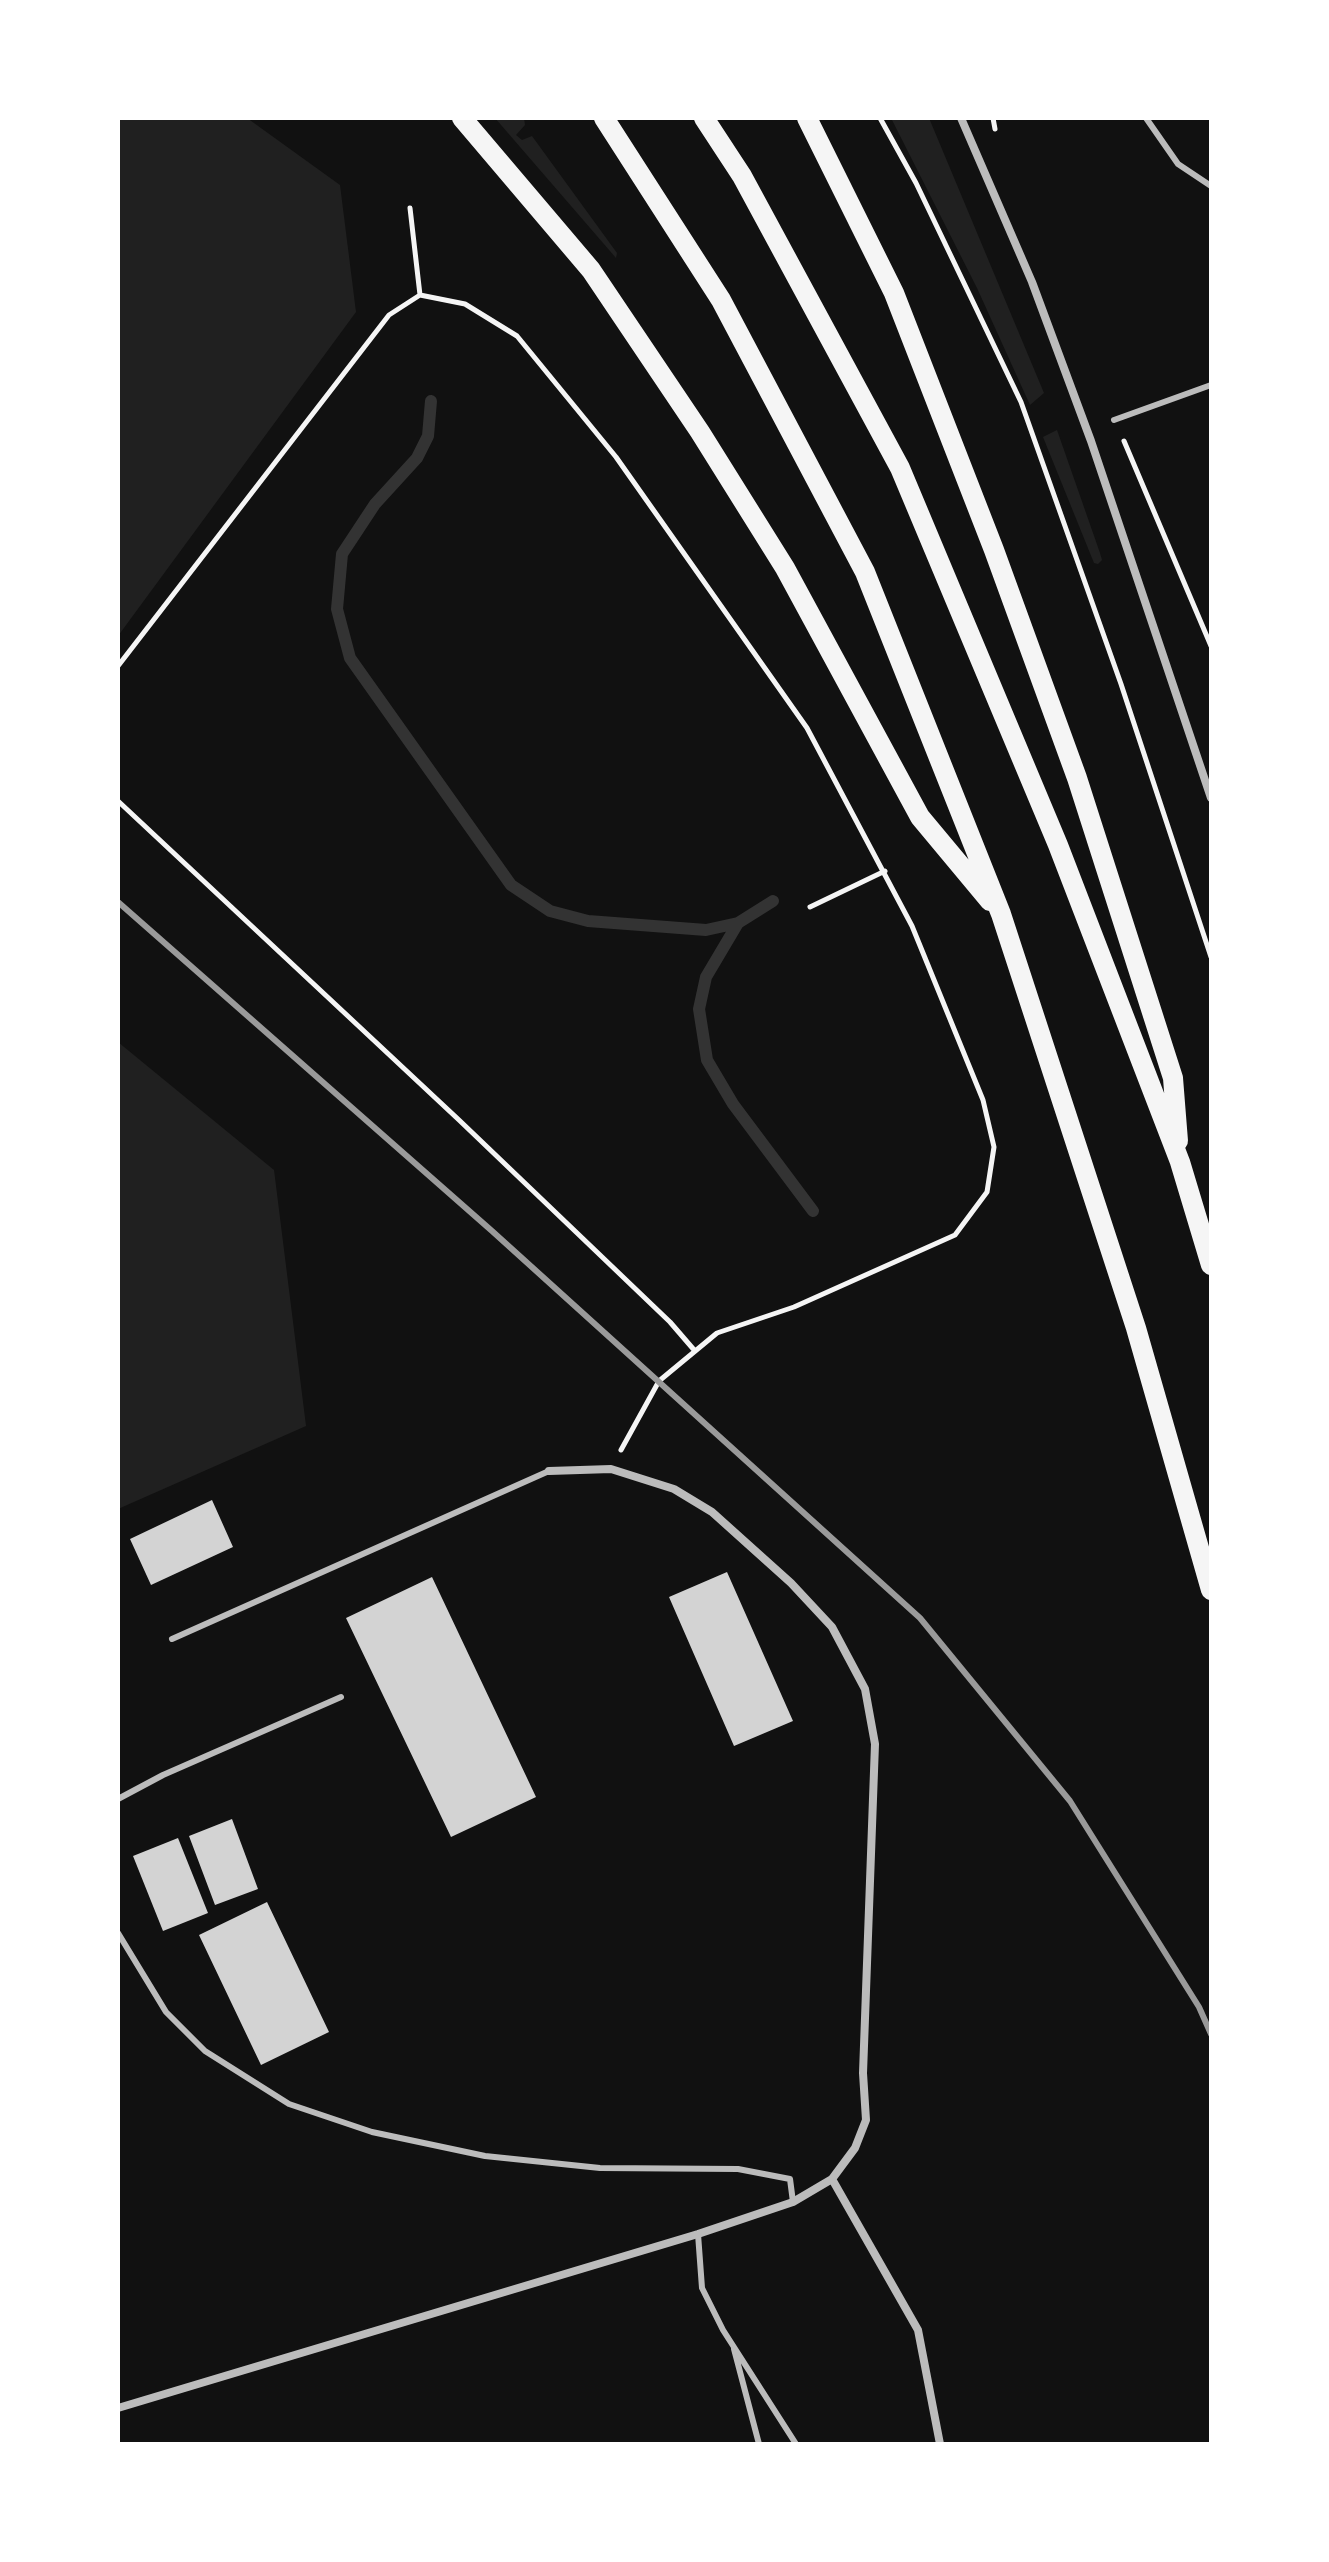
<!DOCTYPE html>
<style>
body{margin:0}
#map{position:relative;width:1329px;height:2562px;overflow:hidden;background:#111;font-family:"Noto Serif",serif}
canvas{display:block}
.frame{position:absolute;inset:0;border:120px solid #fff;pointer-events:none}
</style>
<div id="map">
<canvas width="1329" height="2562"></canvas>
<div class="frame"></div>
</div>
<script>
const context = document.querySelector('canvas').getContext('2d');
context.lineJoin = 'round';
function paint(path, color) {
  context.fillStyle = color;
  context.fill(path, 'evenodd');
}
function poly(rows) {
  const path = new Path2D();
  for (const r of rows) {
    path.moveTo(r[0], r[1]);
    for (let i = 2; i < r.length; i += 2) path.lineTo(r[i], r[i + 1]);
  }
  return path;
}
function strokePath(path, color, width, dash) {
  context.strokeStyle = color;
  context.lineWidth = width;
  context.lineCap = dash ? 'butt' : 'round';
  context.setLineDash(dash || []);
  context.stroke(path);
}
paint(poly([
 [118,118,247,118,340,185,356,312,118,636],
 [495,118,524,118,525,125,516,135,522,140,532,136,617,253,616,258],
 [891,118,929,118,1044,393,1030,405,977,288],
 [1057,430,1100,553,1102,560,1098,564,1094,563,1043,437],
 [118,1042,274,1170,306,1426,118,1509]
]), '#202020');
strokePath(poly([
 [431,401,428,436,417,458,375,504,342,554,337,609,350,658,511,885,550,911,588,921,706,930,738,923,773,901],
 [738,923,706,977,699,1009,707,1060,733,1104,813,1211]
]), '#333', 12);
paint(poly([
 [212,1500,233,1547,151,1585,130,1539],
 [727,1572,793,1721,734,1746,669,1597],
 [432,1577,536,1797,451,1837,346,1618],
 [232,1819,258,1889,215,1905,189,1836],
 [178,1838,208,1913,163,1931,133,1856],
 [267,1902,329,2032,261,2065,199,1935]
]), '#d3d3d3');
strokePath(poly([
 [880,118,916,183,1021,402,1121,684,1211,957],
 [993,118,995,129],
 [410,208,420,295],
 [1124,441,1211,646],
 [118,666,389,315,420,295,465,304,517,336,616,457,807,728,912,926,983,1100,994,1147,987,1192,955,1235,794,1307,717,1333,659,1381,621,1450],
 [118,801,459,1120,670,1322,695,1351],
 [810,907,885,871]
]), '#f5f5f5', 5);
strokePath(poly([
 [1146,118,1178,164,1211,186],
 [1114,420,1211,385],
 [172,1639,549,1471],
 [118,1799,163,1775,341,1697],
 [118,1933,166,2012,205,2051,289,2104,372,2132,485,2156,600,2168,738,2169,790,2179,793,2202],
 [698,2234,702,2288,723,2330,796,2444],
 [734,2349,759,2444]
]), '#bcbcbc', 6);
strokePath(poly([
 [961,118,1032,282,1091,441,1211,798],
 [549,1471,611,1469,674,1489,712,1512,791,1583,832,1627,865,1689,875,1744,863,2073,866,2120,855,2148,832,2179],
 [118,2408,698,2234,793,2202,832,2179,918,2330,940,2444]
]), '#bcbcbc', 8);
strokePath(poly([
 [462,118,591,270,700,432,785,568,920,817,990,901],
 [604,118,721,300,865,572,1001,914,1136,1328,1211,1590],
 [704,118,742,176,900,468,1058,845,1180,1162,1211,1265],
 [807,118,894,293,994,550,1077,778,1173,1078,1178,1141]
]), '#f5f5f5', 20);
strokePath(poly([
 [118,902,492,1231,920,1618,1070,1801,1199,2007,1211,2034]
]), '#9a9a9a', 6);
</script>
